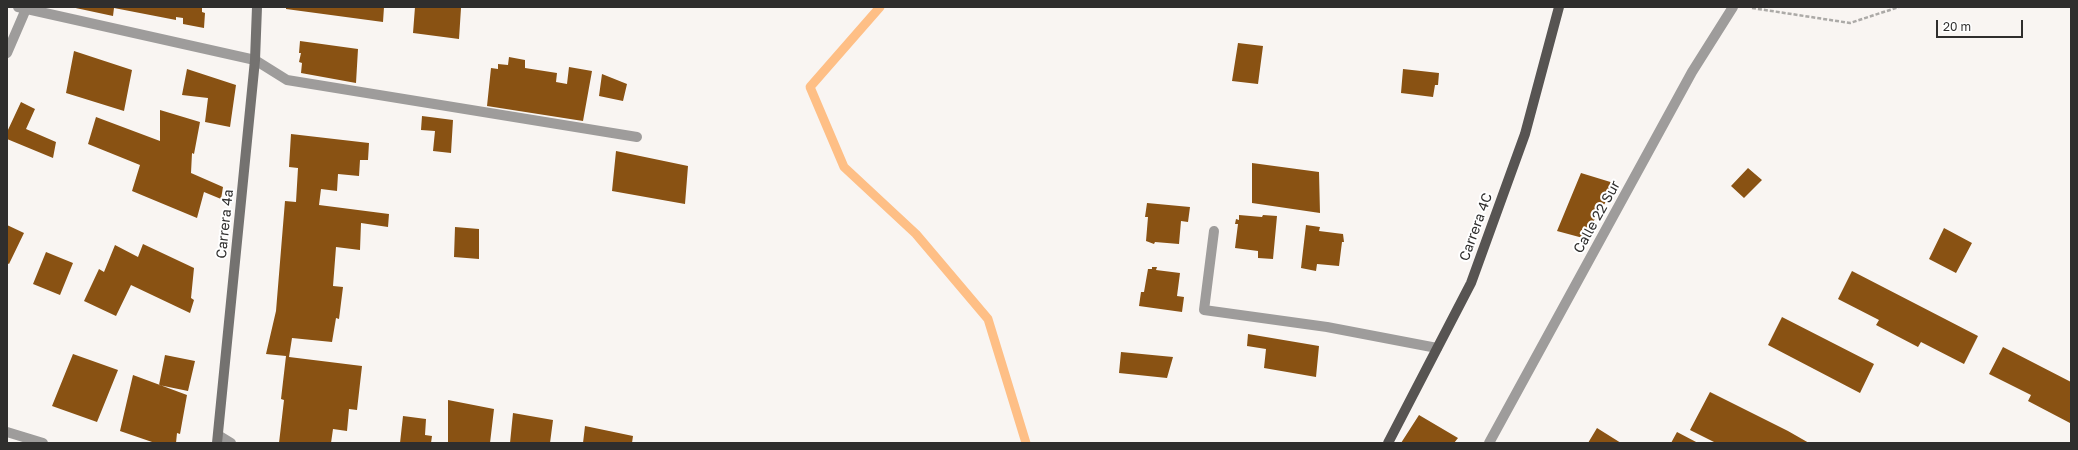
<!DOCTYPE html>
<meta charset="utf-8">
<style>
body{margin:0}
#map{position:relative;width:2078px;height:450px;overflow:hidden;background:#f9f5f2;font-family:"Golos Text",sans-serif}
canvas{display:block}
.frame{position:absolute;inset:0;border:8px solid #2f2e2d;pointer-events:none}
.scale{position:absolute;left:1936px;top:20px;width:87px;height:18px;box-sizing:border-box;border:2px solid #2f2e2d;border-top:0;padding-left:5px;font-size:12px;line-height:14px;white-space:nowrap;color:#2f2e2d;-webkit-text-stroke:3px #fff;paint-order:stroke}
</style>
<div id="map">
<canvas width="2078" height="450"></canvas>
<div class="frame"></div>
<div class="scale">20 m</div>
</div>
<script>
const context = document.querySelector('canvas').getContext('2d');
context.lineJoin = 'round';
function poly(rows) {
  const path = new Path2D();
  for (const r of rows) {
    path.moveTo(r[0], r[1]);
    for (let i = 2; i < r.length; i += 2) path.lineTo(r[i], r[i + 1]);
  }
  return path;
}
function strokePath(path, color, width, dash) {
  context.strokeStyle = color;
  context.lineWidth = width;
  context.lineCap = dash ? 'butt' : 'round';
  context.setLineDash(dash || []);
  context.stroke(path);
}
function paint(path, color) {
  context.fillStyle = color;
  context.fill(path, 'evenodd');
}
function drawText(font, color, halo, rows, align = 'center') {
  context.font = font + ' "Golos Text",sans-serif';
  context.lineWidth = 4;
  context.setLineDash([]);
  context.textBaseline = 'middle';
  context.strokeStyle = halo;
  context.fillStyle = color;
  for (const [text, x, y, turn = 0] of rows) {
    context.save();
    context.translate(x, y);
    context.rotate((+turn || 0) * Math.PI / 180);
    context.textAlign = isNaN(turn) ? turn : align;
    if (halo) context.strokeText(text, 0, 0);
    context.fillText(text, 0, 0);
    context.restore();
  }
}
strokePath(poly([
 [880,7,810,87,844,167,916,234,988,319,1026,443]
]), '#febf86', 9);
paint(poly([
 [71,7,202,7,202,12,205,13,204,28,183,24,183,18,176,17,176,20,114,8,113,16],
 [286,7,384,7,383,22,286,9],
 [415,7,461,8,459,39,413,33],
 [300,41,358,49,356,83,301,73,302,63,299,62,301,53,299,53],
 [1238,43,1263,46,1258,84,1232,81],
 [74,51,132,70,124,111,66,93],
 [509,57,525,60,525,68,557,73,556,82,567,84,569,67,592,71,583,121,487,106,491,68,498,69,498,64,508,65],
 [187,69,236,85,230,127,205,122,208,98,182,95],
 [1403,69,1439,73,1438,85,1435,85,1433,97,1401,93],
 [602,74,627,84,623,101,599,96],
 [21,102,35,109,26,129,56,142,53,158,7,139,7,132],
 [160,110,200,122,194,154,192,153,191,173,223,187,221,199,204,192,197,218,132,191,140,165,88,144,96,117,160,141],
 [422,116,453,120,451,153,433,151,435,131,421,130],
 [291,134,369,143,368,160,360,160,359,176,338,174,337,191,321,189,319,205,389,214,388,227,361,223,360,250,336,247,333,286,343,287,339,319,336,318,332,342,292,338,289,357,362,366,357,410,349,409,347,431,333,429,331,443,279,443,284,400,281,399,286,356,266,354,276,311,285,201,296,202,298,168,289,167],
 [616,151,688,166,685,204,612,191],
 [1252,163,1319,172,1320,213,1252,203],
 [1748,168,1762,180,1744,198,1731,186],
 [1581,173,1617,184,1583,238,1557,231],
 [1147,203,1190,207,1188,222,1181,221,1179,244,1155,242,1154,244,1146,241,1148,217,1145,217],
 [1239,215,1262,217,1263,215,1277,216,1273,259,1258,258,1258,251,1235,248,1238,224,1235,224,1236,219,1239,220],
 [7,225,24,233,9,264,7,263],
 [1306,225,1320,227,1319,231,1343,234,1344,242,1342,242,1339,266,1317,264,1316,271,1301,268],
 [455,227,479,229,479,259,454,257],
 [1944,228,1972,243,1956,273,1929,259],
 [143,244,194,268,191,298,194,300,190,313,131,285,116,316,84,301,99,269,104,272,115,245,138,257],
 [46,252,73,263,60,295,33,284],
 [1152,267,1157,267,1156,270,1180,273,1177,296,1184,297,1182,312,1139,306,1141,292,1144,292,1148,269,1152,269],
 [1852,271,1978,336,1964,364,1921,342,1918,347,1876,325,1879,320,1838,299],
 [1782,317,1874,364,1860,393,1768,345],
 [1248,334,1319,346,1316,377,1264,368,1266,349,1247,346],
 [2003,347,2071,382,2070,423,2028,401,2031,395,1989,374],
 [1121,352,1173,357,1167,378,1119,373],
 [73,354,118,370,97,422,52,406],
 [165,355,195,361,188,391,159,385],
 [133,375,187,395,180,434,177,433,176,443,155,443,120,431],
 [1710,392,1788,431,1809,443,1716,443,1690,430],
 [448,400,494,409,490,443,448,443],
 [513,413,553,420,550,443,510,443],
 [1419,415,1458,438,1454,443,1401,443],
 [403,416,426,419,425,435,432,436,431,443,400,443],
 [585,426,633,436,632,443,583,443],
 [1597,428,1621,443,1588,443],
 [1677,432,1698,443,1671,443]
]), '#895213');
strokePath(poly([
 [1752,8,1850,23,1899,7]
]), '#acaaa7', 2.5, [4, 2]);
strokePath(poly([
 [1214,231,1204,310,1327,327,1437,348]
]), '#9e9c9b', 10);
strokePath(poly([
 [18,7,255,60,287,80,637,137],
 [7,53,26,9],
 [7,432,43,443],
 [218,435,231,443],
 [1489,443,1692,72,1733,7]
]), '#9e9c9b', 10);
strokePath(poly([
 [217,443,255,60,257,7]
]), '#747270', 10);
strokePath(poly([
 [1388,443,1471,283,1525,134,1559,7]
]), '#575452', 10);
drawText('14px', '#2f2e2d', '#fff', [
 ["Calle 22 Sur",1597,217,-61],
 ["Carrera 4ª",225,224,-84],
 ["Carrera 4C",1476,227,-70]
]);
</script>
